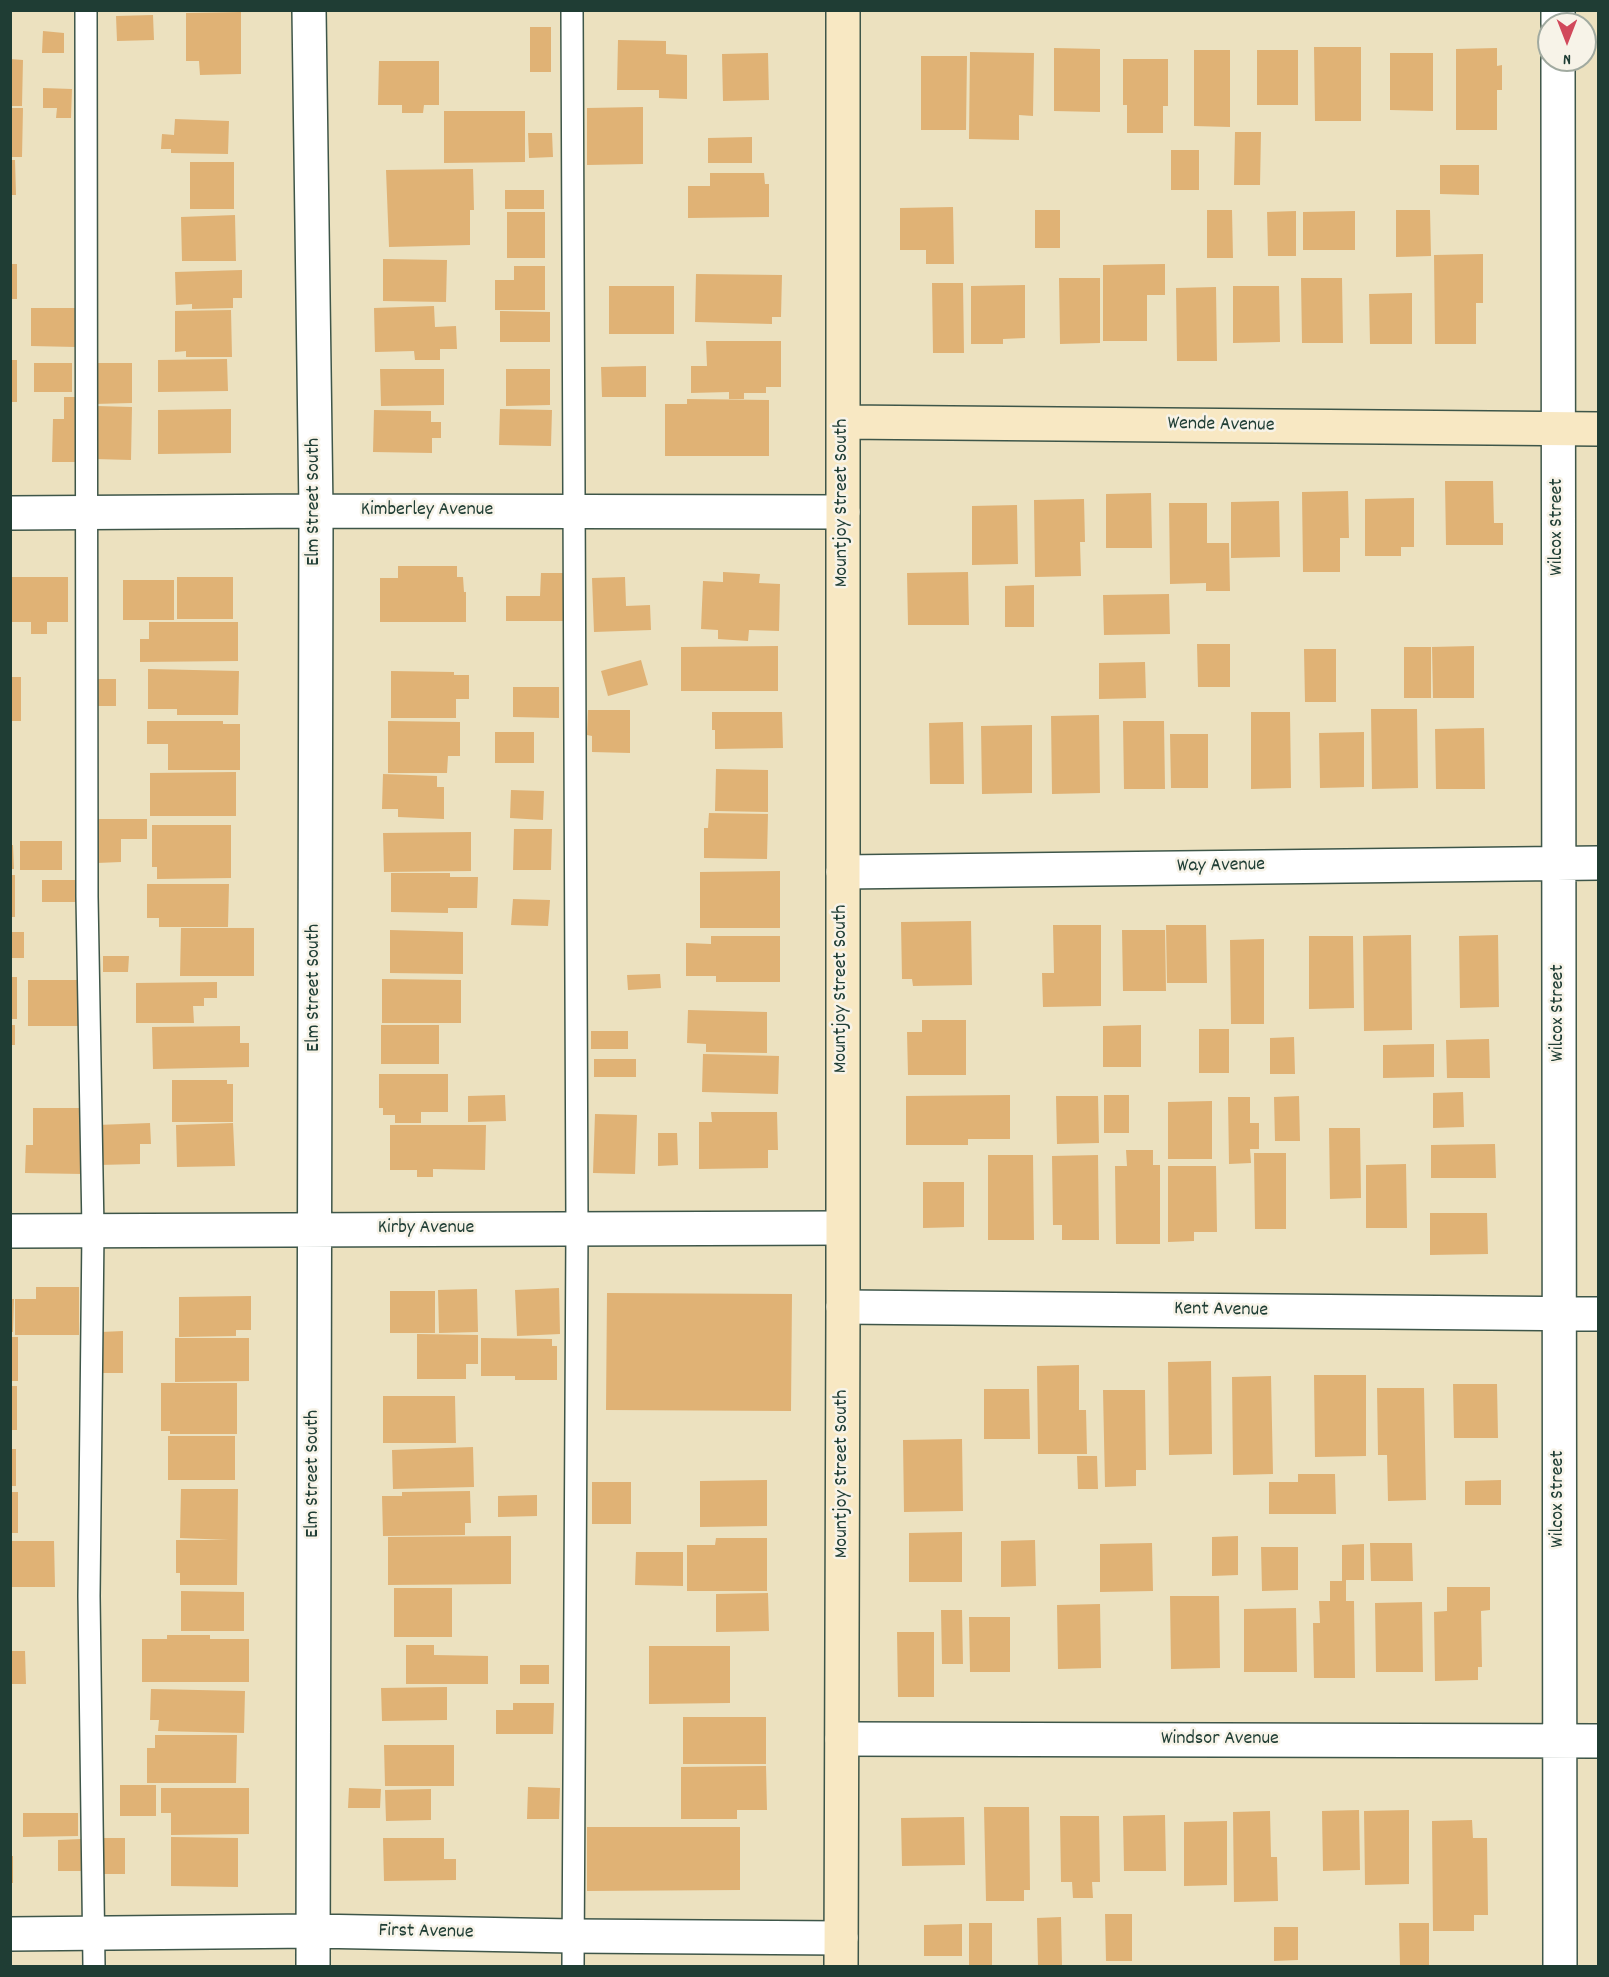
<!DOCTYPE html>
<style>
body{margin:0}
#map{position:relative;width:1609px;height:1977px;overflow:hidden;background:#ece1bf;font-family:Dekko,sans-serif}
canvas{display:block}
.frame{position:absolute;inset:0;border:12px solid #1f3d34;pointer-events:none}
.north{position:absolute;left:1537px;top:12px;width:60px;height:60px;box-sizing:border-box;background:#f7f3e8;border:2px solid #a1aaa0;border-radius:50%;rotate:180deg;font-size:16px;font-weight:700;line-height:24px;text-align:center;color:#1f3d34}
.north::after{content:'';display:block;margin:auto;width:21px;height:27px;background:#d1495b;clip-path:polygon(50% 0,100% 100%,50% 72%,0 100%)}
</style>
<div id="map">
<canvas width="1609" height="1977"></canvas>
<div class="frame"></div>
<div class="north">N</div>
</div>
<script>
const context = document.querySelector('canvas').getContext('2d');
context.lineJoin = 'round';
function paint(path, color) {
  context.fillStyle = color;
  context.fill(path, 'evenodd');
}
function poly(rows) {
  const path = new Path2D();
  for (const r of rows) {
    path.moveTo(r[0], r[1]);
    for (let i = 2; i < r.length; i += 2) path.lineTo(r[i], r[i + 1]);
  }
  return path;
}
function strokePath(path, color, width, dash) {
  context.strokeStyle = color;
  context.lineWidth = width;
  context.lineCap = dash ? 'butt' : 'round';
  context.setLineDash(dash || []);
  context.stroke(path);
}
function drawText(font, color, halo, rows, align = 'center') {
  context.font = font + ' Dekko,sans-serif';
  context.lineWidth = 5;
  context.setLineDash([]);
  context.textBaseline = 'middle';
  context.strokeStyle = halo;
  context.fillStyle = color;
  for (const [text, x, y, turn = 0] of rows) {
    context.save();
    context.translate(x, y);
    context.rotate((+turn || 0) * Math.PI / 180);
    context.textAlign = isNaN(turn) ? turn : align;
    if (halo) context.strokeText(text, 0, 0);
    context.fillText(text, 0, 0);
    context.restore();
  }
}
paint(poly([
 [241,12,241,74,200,75,199,61,186,61,186,13],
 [153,15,154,40,117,41,116,16],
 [530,27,551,27,551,72,530,72],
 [43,31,64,33,64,53,42,53],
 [618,40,666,41,666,54,687,55,687,99,659,98,659,90,617,90],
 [1314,47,1361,47,1361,121,1315,121],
 [1054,48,1100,49,1100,112,1054,111],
 [1497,48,1497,66,1502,65,1502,90,1497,90,1497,130,1456,130,1456,49],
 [1194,50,1230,50,1230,127,1194,126],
 [1257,50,1298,50,1298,105,1257,105],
 [970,52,1034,53,1033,116,1019,115,1019,140,969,139],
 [768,53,769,100,723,101,722,54],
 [1390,53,1433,53,1433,111,1390,110],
 [921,56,967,56,966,130,921,130],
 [10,59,23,60,22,106,10,106],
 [1123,59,1168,59,1168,106,1163,106,1163,133,1127,133,1127,105,1123,105],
 [379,61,439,61,439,105,424,105,423,113,402,113,402,105,378,105],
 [43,88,72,89,71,118,56,118,57,108,43,108],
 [643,107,643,164,587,165,587,108],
 [10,108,23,108,22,157,10,157],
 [444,111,525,111,525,162,444,163],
 [175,119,229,121,228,154,171,153,171,149,161,149,162,134,174,135],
 [1235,132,1261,132,1260,185,1234,185],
 [528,133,552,133,553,157,529,158],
 [752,137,752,163,708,163,708,138],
 [1171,150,1199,150,1199,190,1171,190],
 [10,160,15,160,16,195,10,195],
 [190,162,234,162,234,209,190,209],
 [1440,165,1479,165,1479,195,1440,194],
 [473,169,474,210,470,210,470,245,389,247,386,170],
 [710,173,764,173,765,184,769,184,769,217,688,218,688,186,710,186],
 [505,190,544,190,544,209,505,209],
 [953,207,954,264,926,264,926,250,900,250,900,208],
 [1035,210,1060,210,1060,248,1035,248],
 [1207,210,1232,210,1233,258,1207,258],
 [1396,210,1430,210,1431,256,1396,257],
 [1296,211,1296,256,1268,256,1267,212],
 [1355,211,1355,250,1303,250,1303,212],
 [507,212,545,212,545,258,507,258],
 [235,215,236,261,182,261,181,217],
 [1483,254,1483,303,1476,303,1476,344,1435,344,1434,255],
 [383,259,447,260,446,302,383,301],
 [10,264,17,264,17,299,10,299],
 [1165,264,1165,295,1147,295,1147,341,1103,341,1103,265],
 [514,266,545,266,545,310,495,310,495,280,514,280],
 [242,270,242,298,233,298,233,308,192,309,192,304,176,305,175,272],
 [696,274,782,275,781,317,772,317,772,324,695,322],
 [1059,278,1100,278,1100,343,1060,344],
 [1301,278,1342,278,1343,343,1302,343],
 [932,283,963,283,964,353,933,353],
 [1025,285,1025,338,1003,339,1003,344,971,344,971,286],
 [609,286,674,286,674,334,609,334],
 [1233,286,1279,286,1280,342,1233,343],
 [1216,287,1217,361,1177,361,1176,288],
 [1412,293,1412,344,1370,344,1369,294],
 [434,306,435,327,456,326,457,349,440,349,440,360,415,360,414,351,375,352,374,308],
 [31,308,76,308,76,347,31,346],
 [231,310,232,357,186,357,186,351,175,352,175,311],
 [500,311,550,312,550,342,500,342],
 [706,341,781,341,781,387,766,387,766,393,744,393,744,399,729,399,729,392,691,393,691,366,707,366],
 [227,359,228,391,158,392,158,360],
 [10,360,17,360,17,402,10,402],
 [34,363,72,363,72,392,34,392],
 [94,363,132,363,132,403,94,404],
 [646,366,646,397,602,397,601,367],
 [380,369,444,369,444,405,381,406],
 [506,369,550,369,550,405,506,406],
 [64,397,76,397,76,462,52,462,53,419,64,419],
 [687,399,769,400,769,456,665,456,665,404,687,404],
 [96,406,132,407,131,460,95,459],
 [231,409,231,453,158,454,158,410],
 [500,409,552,410,551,446,499,445],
 [374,410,431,411,431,422,441,422,441,438,432,438,432,453,373,452],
 [1445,481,1493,481,1494,523,1503,523,1503,545,1446,545],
 [1348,491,1349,538,1340,538,1340,572,1303,572,1302,492],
 [1151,493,1152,548,1106,548,1106,494],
 [1414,498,1414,547,1401,547,1401,556,1365,556,1365,499],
 [1084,499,1085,542,1080,542,1081,576,1035,577,1034,500],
 [1279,501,1280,557,1231,558,1231,502],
 [1169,503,1207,503,1207,543,1229,543,1230,591,1206,591,1206,583,1170,584],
 [1017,505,1018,564,972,565,972,506],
 [398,566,457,566,457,577,463,577,464,592,466,592,466,622,380,622,380,578,398,578],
 [723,572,760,574,759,583,780,584,779,631,749,630,748,641,718,639,718,630,701,629,703,581,723,582],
 [968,572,969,625,908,625,907,573],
 [541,573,565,573,565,621,506,621,506,596,540,596],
 [10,577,68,577,68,622,47,622,47,634,31,634,31,622,10,622],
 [177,577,233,577,233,619,177,619],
 [625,577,626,606,650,605,651,630,594,632,592,578],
 [123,580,174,580,174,620,123,620],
 [1034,585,1034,627,1005,627,1005,586],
 [1169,594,1170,634,1104,635,1103,595],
 [149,622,238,622,238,661,140,662,140,639,149,639],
 [1197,644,1230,644,1230,687,1198,687],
 [778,646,778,691,681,691,681,647],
 [1474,646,1474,698,1433,698,1432,647],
 [1404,647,1431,647,1431,698,1404,698],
 [1304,649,1336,649,1336,702,1305,702],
 [641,660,648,685,608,696,601,671],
 [1145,662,1146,698,1099,699,1099,663],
 [148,669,239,671,238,715,177,715,177,709,148,709],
 [391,671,454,672,454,675,469,675,469,699,456,699,456,718,391,718],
 [10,677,21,677,21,721,10,721],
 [96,679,116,679,116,706,97,706],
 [513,687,559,687,559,718,513,717],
 [1371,709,1417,709,1418,788,1372,789],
 [588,710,630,710,630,753,592,752,592,736,587,735],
 [712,712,782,712,783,748,715,749,715,730,712,730],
 [1251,712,1290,712,1291,788,1251,789],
 [1099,715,1100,793,1052,794,1051,716],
 [147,721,223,721,223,724,240,724,240,770,168,770,168,744,147,744],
 [388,721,460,722,460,756,448,756,447,773,388,773],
 [1123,721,1164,721,1165,789,1124,789],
 [963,722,964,784,930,784,929,723],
 [1032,725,1032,793,982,794,981,726],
 [1484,728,1485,789,1436,789,1435,729],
 [495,732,534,732,534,763,495,763],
 [1364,732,1364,787,1320,788,1319,733],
 [1170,734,1208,734,1208,788,1171,788],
 [716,769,768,770,768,812,715,811],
 [236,772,236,816,150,816,150,773],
 [383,774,437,776,437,787,444,787,444,819,398,817,398,809,382,809],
 [511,790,544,791,543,820,510,818],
 [709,813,768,814,767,859,704,858,704,828,708,828],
 [97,819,147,819,147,839,121,839,121,862,97,863],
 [152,825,231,825,231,878,157,879,157,867,152,867],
 [514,829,552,829,551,870,513,870],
 [471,832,471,871,384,872,383,833],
 [20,841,62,841,62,870,20,870],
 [10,845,13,845,14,869,10,869],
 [780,871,780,928,700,928,700,872],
 [391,873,450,873,450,877,478,877,477,908,448,908,448,913,391,912],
 [10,875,15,875,15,917,10,917],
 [42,880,76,880,76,902,42,902],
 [147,884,229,884,228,927,159,927,159,918,147,918],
 [513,899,550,900,548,926,511,925],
 [971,921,972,985,913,986,912,979,902,979,901,922],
 [1053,925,1101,925,1101,1006,1043,1007,1042,973,1054,973],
 [1166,925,1206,925,1207,983,1167,983],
 [181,928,254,928,254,976,180,976],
 [390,930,463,932,463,974,390,973],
 [1122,930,1165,930,1166,991,1123,991],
 [10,932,24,932,24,958,10,958],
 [1411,935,1412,1030,1364,1031,1363,936],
 [1498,935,1499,1007,1460,1008,1459,936],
 [711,936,780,936,780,982,716,982,716,976,686,976,686,943,711,944],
 [1309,936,1353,936,1354,1008,1309,1009],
 [1264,939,1264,1024,1231,1024,1230,940],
 [103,956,129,956,128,972,103,972],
 [660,974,661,988,628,990,627,975],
 [10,977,17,977,17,1019,10,1019],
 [382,979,461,980,461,1023,382,1023],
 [28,980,79,980,79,1026,28,1026],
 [217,982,217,998,204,998,204,1006,193,1006,194,1023,136,1023,136,983],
 [688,1010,767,1012,767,1053,706,1052,706,1044,687,1043],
 [922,1020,966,1020,966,1075,908,1075,907,1032,922,1032],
 [10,1025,15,1025,15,1045,10,1045],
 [381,1025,439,1025,439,1064,381,1064],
 [1141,1025,1141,1067,1103,1067,1103,1026],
 [240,1026,240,1043,249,1043,249,1067,153,1069,152,1027],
 [1199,1029,1229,1029,1229,1073,1199,1073],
 [591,1031,628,1031,628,1049,591,1049],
 [1294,1037,1295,1074,1270,1074,1270,1038],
 [1489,1039,1490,1078,1447,1078,1446,1040],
 [1434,1044,1434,1077,1383,1078,1383,1045],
 [703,1054,779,1056,778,1094,702,1092],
 [594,1059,636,1059,636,1077,594,1077],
 [379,1074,448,1074,448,1112,421,1112,421,1123,395,1123,395,1115,383,1115,383,1108,379,1108],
 [172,1080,227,1080,227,1084,233,1084,233,1122,172,1122],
 [1463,1092,1464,1127,1433,1128,1433,1093],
 [505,1095,506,1121,468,1122,468,1096],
 [1010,1095,1010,1139,968,1139,968,1145,906,1145,906,1096],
 [1104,1095,1129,1095,1129,1133,1104,1133],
 [1056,1096,1098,1096,1099,1143,1057,1144],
 [1299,1096,1300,1141,1275,1141,1274,1097],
 [1228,1097,1250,1097,1250,1123,1259,1123,1259,1149,1250,1149,1251,1163,1229,1164],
 [1212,1101,1212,1159,1168,1159,1168,1102],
 [33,1108,82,1108,82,1174,25,1173,26,1145,33,1145],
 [711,1112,777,1112,778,1150,768,1150,768,1168,699,1169,699,1122,712,1122],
 [595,1114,637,1115,635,1174,593,1173],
 [150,1123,151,1144,140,1144,140,1164,99,1165,97,1125],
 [233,1123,235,1166,177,1167,176,1125],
 [390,1125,486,1125,485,1170,433,1169,433,1177,417,1177,417,1170,390,1170],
 [1329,1128,1360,1128,1361,1198,1330,1199],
 [658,1133,677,1133,678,1165,658,1166],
 [1495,1144,1496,1178,1431,1178,1431,1145],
 [1126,1150,1153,1150,1153,1165,1160,1165,1160,1244,1116,1244,1115,1166,1127,1166],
 [1254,1153,1286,1153,1286,1229,1255,1229],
 [988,1155,1033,1155,1034,1240,988,1240],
 [1098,1155,1099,1240,1062,1240,1062,1225,1053,1225,1052,1156],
 [1406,1164,1407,1228,1366,1228,1366,1165],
 [1168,1166,1216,1166,1217,1232,1194,1232,1194,1241,1168,1242],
 [923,1182,964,1182,964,1227,923,1228],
 [1430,1213,1487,1213,1488,1254,1430,1255],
 [36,1287,79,1287,79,1335,15,1335,15,1299,36,1299],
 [559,1288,560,1334,517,1336,515,1290],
 [477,1289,478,1332,439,1333,438,1290],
 [390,1291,435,1291,435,1333,390,1333],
 [607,1293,792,1294,791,1411,606,1410],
 [251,1296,251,1330,236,1330,236,1336,179,1337,179,1297],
 [10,1299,14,1299,13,1332,10,1332],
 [123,1331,123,1373,101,1373,101,1332],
 [417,1334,478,1335,478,1364,466,1364,466,1379,417,1379],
 [10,1337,18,1337,18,1381,10,1381],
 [175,1338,249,1338,249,1381,175,1382],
 [481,1338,552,1339,552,1346,557,1346,557,1380,515,1380,515,1376,481,1376],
 [1211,1361,1212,1454,1169,1455,1168,1362],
 [1079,1365,1079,1410,1086,1410,1087,1454,1038,1454,1037,1366],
 [1314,1375,1366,1375,1366,1456,1315,1457],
 [1271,1376,1273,1474,1233,1475,1232,1377],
 [161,1383,237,1383,237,1434,170,1434,170,1431,161,1431],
 [1453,1384,1497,1384,1498,1438,1454,1438],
 [10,1386,17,1386,17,1430,10,1430],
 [1377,1388,1424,1388,1426,1500,1388,1501,1387,1455,1378,1455],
 [984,1389,1029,1389,1030,1439,984,1439],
 [1103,1390,1145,1390,1146,1470,1136,1470,1136,1486,1105,1487],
 [383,1396,455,1396,456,1443,383,1443],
 [168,1436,235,1436,235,1480,168,1480],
 [962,1439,963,1511,904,1512,903,1440],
 [473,1447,474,1487,393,1489,392,1450],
 [10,1449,16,1449,16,1486,10,1486],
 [1077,1456,1097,1456,1098,1489,1078,1489],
 [1298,1474,1335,1474,1336,1514,1269,1514,1269,1482,1298,1482],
 [767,1480,767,1526,700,1527,700,1481],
 [1501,1480,1501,1505,1465,1505,1465,1481],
 [592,1482,631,1482,631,1524,592,1524],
 [181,1489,238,1489,237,1585,180,1585,180,1573,176,1573,176,1540,229,1540,180,1538],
 [470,1491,471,1523,465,1523,465,1535,383,1536,382,1496,402,1496,402,1492],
 [10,1492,18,1492,18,1533,10,1533],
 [537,1495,537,1516,498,1517,498,1496],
 [962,1532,962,1582,909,1582,909,1533],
 [511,1536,511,1584,388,1585,388,1537],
 [1238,1536,1238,1575,1212,1576,1212,1537],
 [716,1538,767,1538,767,1591,687,1591,687,1545,715,1545],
 [1035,1540,1036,1586,1001,1587,1001,1541],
 [11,1541,54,1541,55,1587,11,1587],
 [1152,1543,1153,1591,1100,1592,1100,1544],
 [1370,1543,1412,1543,1413,1581,1371,1581],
 [1364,1544,1364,1580,1346,1580,1346,1601,1354,1601,1355,1678,1314,1678,1313,1623,1320,1623,1319,1601,1330,1601,1330,1581,1342,1581,1342,1545],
 [1261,1547,1298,1547,1298,1590,1262,1591],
 [636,1552,683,1552,683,1586,635,1585],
 [1447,1587,1490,1587,1490,1610,1481,1611,1482,1667,1478,1667,1478,1680,1435,1681,1434,1612,1447,1611],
 [394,1588,452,1588,452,1637,394,1637],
 [181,1591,244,1592,244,1631,181,1631],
 [768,1593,769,1631,716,1632,716,1594],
 [1170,1596,1219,1596,1220,1668,1171,1669],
 [1422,1602,1423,1672,1376,1672,1375,1603],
 [1100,1604,1101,1668,1058,1669,1057,1605],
 [1296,1608,1297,1672,1244,1672,1244,1609],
 [941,1610,962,1610,963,1664,942,1664],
 [969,1617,1010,1617,1010,1672,970,1672],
 [897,1632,934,1632,934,1697,898,1697],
 [167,1635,210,1635,210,1639,249,1639,249,1682,142,1682,142,1639,167,1639],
 [406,1645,434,1645,434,1655,488,1656,488,1684,406,1684],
 [649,1646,730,1646,730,1703,649,1704],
 [10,1651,25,1651,26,1684,10,1684],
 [520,1665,549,1665,549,1684,520,1684],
 [447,1687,447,1720,382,1721,381,1688],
 [151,1689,245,1691,244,1733,158,1731,159,1720,150,1720],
 [513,1703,554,1703,553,1734,496,1734,496,1710,513,1710],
 [683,1717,766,1717,766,1764,683,1764],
 [155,1735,237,1735,236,1783,147,1783,147,1748,155,1748],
 [384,1745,454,1745,454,1786,385,1786],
 [766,1766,767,1810,737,1810,737,1819,681,1819,681,1767],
 [120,1785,156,1785,156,1816,120,1816],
 [528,1787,560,1788,559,1819,527,1819],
 [161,1788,249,1788,249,1834,171,1835,171,1813,161,1813],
 [349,1788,381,1789,380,1808,348,1808],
 [431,1789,431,1820,386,1821,385,1790],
 [984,1807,1029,1807,1030,1890,1024,1890,1024,1901,986,1901],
 [1359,1810,1360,1870,1323,1871,1322,1811],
 [1409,1810,1409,1884,1365,1885,1364,1811],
 [1270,1811,1271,1857,1277,1857,1278,1901,1234,1902,1233,1812],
 [23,1813,78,1813,78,1836,23,1837],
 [1165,1815,1166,1871,1124,1871,1123,1816],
 [1060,1816,1099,1816,1100,1882,1092,1882,1093,1898,1073,1898,1072,1882,1061,1882],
 [964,1817,965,1865,902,1866,901,1818],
 [1472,1820,1473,1838,1487,1838,1488,1915,1474,1915,1474,1931,1433,1931,1432,1821],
 [1227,1821,1227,1885,1184,1886,1184,1822],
 [587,1827,740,1827,740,1890,587,1891],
 [171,1837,238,1838,238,1887,171,1886],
 [101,1838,125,1838,125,1874,101,1874],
 [383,1838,444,1838,444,1859,456,1859,456,1880,384,1881],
 [81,1839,81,1871,58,1871,58,1840],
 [10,1856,13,1856,13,1883,10,1883],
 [1105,1914,1132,1914,1132,1961,1106,1961],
 [1061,1917,1062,1966,1038,1966,1037,1918],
 [969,1923,992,1923,992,1966,969,1966],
 [1399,1923,1429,1923,1429,1966,1400,1966],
 [962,1924,962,1956,924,1956,924,1925],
 [1274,1927,1298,1927,1298,1960,1274,1961]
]), '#e0b275');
const lane = poly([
 [86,10,87,897,93,1230,89,1596,94,1966],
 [572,10,577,1228,573,1966]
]);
const street = poly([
 [309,10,316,511,313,1966],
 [1558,10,1558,24],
 [1558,60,1560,1966],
 [10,513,316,511,843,512],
 [843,872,1598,863],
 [10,1231,842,1228],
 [843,1307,1598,1314],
 [842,1739,1598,1741],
 [10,1934,313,1931,572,1936,841,1938]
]);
const secondary = poly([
 [843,422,1598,429],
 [841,1966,843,1307,843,10]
]);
strokePath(lane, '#3e5649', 24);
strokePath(street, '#3e5649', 36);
strokePath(secondary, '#3e5649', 36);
strokePath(lane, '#fff', 21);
strokePath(street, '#fff', 33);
strokePath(secondary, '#f8e8c3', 33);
drawText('20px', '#1f3d34', '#f7f3e8', [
 ["Wende Avenue",1221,426,1],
 ["Elm Street South",315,502,-90],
 ["Mountjoy Street South",843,503,-90],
 ["Kimberley Avenue",427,511],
 ["Wilcox Street",1558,527,-90],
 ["Way Avenue",1221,867,-1],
 ["Elm Street South",315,988,-90],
 ["Mountjoy Street South",842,989,-90],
 ["Wilcox Street",1559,1013,-90],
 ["Kirby Avenue",426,1229],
 ["Kent Avenue",1221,1311,1],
 ["Elm Street South",314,1474,-90],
 ["Mountjoy Street South",843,1474,-90],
 ["Wilcox Street",1559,1499,-90],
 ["Windsor Avenue",1220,1740],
 ["First Avenue",426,1933,1]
]);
</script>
